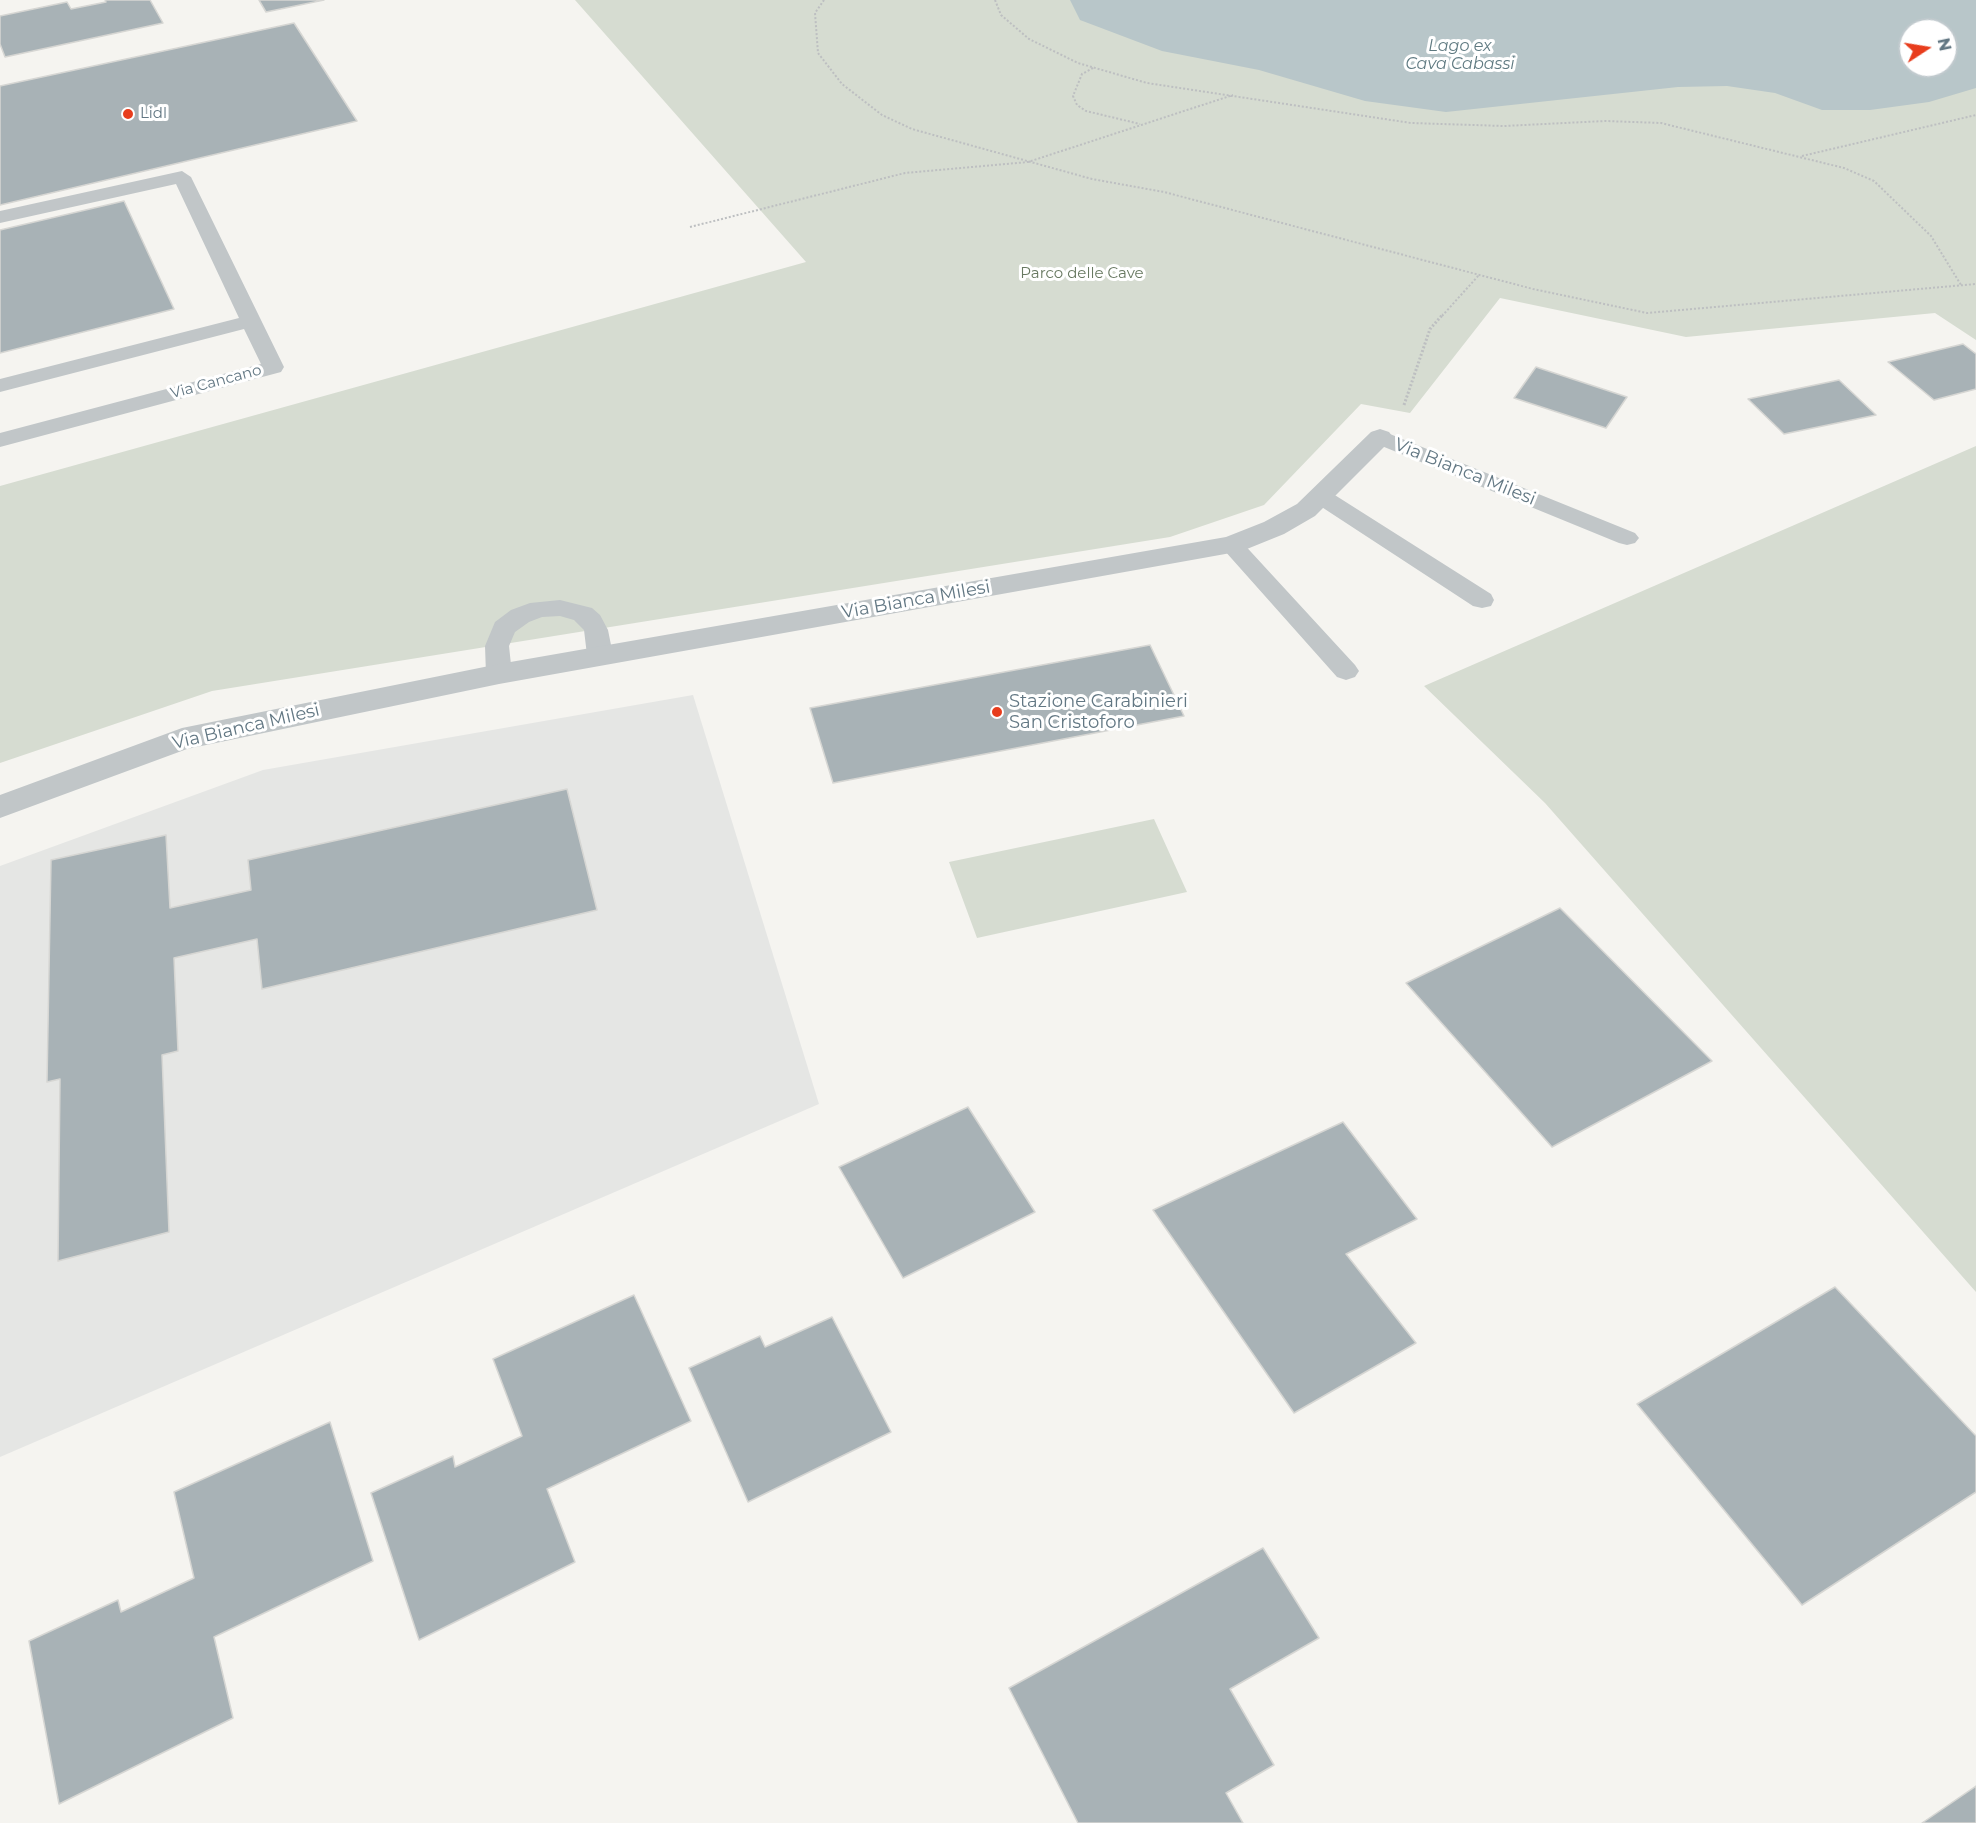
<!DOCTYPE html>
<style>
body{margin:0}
#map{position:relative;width:1976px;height:1823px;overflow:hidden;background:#f5f4f0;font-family:Montserrat,sans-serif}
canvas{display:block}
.north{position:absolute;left:1898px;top:18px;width:60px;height:60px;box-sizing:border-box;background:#fff;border:2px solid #c0c9cd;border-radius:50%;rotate:78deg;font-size:16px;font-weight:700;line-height:24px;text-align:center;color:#627783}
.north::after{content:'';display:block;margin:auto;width:21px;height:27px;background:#e83d1d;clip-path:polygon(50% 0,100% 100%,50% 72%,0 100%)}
</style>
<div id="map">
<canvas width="1976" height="1823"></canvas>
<div class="north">N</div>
</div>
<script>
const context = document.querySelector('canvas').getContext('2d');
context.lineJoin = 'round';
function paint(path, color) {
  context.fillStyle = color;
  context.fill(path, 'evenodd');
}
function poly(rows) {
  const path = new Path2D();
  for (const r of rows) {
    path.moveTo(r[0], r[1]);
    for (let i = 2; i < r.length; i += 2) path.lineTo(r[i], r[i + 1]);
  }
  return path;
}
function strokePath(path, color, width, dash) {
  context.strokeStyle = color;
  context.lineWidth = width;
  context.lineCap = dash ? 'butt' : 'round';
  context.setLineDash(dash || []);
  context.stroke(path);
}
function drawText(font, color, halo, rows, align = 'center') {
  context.font = font + ' Montserrat,sans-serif';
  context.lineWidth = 6;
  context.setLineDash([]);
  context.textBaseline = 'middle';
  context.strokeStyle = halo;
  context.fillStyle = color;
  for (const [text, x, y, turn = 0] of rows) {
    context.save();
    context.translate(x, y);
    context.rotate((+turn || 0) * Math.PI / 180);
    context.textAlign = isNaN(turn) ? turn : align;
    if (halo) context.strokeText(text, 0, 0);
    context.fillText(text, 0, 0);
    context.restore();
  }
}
paint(poly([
 [693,695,819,1104,0,1457,0,866,263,770]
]), '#e5e6e4');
paint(poly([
 [575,0,1976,0,1976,340,1935,313,1686,337,1500,298,1410,413,1361,404,1264,505,1170,537,212,691,0,763,0,486,806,262],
 [1910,30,1946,30,1946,66,1910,66],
 [1976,446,1976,1292,1545,803,1424,686],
 [1154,819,1187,892,977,938,949,862]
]), '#d6dcd1');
paint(poly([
 [1070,0,1976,0,1976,88,1929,102,1870,110,1822,110,1775,93,1727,86,1678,87,1446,112,1365,101,1259,70,1162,51,1080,20],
 [1910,30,1946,30,1946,66,1910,66]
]), '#b8c6c9');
const building = poly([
 [105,0,150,0,163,23,5,57,0,44,0,16,67,2,71,9,106,2,105,0],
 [259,0,324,0,266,12,259,0],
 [294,23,357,121,0,205,0,86,294,23],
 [124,201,174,309,0,353,0,230,124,201],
 [1963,344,1976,354,1976,389,1934,400,1888,362,1963,344],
 [1536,367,1627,397,1606,428,1514,398,1536,367],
 [1839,380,1876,415,1784,434,1748,399,1839,380],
 [1150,645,1184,716,833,783,810,708,1150,645],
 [567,789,597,910,262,989,257,939,174,958,178,1051,162,1055,169,1232,58,1261,60,1079,47,1082,51,860,166,835,170,908,251,890,248,860,567,789],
 [1560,908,1712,1061,1552,1147,1406,983,1560,908],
 [968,1107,1035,1212,903,1278,839,1167,968,1107],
 [1343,1122,1417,1219,1346,1254,1416,1343,1294,1413,1153,1210,1343,1122],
 [1835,1287,1976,1436,1976,1492,1802,1605,1637,1404,1835,1287],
 [634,1295,691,1421,547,1489,575,1562,419,1640,371,1493,453,1456,455,1467,522,1436,493,1359,634,1295],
 [832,1317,891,1432,748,1502,689,1368,760,1336,765,1347,832,1317],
 [330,1422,373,1561,214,1637,233,1718,59,1804,29,1641,118,1600,121,1612,194,1578,174,1492,330,1422],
 [1263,1548,1319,1638,1230,1689,1274,1765,1226,1793,1243,1823,1078,1823,1009,1688,1263,1548],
 [1976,1786,1976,1823,1922,1823,1976,1786]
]);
paint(building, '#a8b2b6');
strokePath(building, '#d6d6d3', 1.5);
strokePath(poly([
 [824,0,815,13,818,53,842,84,882,115,912,129,1092,179,1164,192,1533,289,1647,313,1976,284],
 [995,0,1001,15,1029,39,1078,63,1147,83,1411,123,1504,126,1605,121,1661,123,1844,168,1874,181,1931,236,1961,285],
 [1093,68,1082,74,1073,96,1077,105,1086,111,1140,124],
 [1802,156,1976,115],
 [690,227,905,173,1028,162,1233,95],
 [1442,316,1479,275]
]), '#bdbfc1', 2, [2, 2]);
strokePath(poly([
 [1404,405,1430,329,1443,314]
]), '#bdbfc1', 3, [2, 2]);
paint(poly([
 [182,171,191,177,284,367,281,372,0,447,0,433,261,364,244,329,0,392,0,379,239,318,176,184,0,223,0,211,182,171],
 [1380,430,1635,533,1639,538,1635,543,1627,545,1619,543,1372,442,1369,437,1372,432,1380,430],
 [1322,490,1330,492,1491,594,1494,600,1491,606,1482,608,1473,606,1314,502,1310,497,1314,492,1322,490],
 [1232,537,1240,540,1355,665,1359,671,1355,677,1346,680,1337,677,1224,550,1220,545,1224,540,1232,537],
 [560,600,592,608,600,615,608,630,613,655,609,661,600,663,591,661,587,655,584,630,574,620,560,616,542,617,529,622,515,632,509,646,512,674,508,680,499,683,490,680,486,674,485,646,495,622,511,610,530,603,560,600]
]), '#c1c6c8');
paint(poly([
 [1380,429,1389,432,1393,437,1389,442,1315,516,1284,534,1242,551,499,684,187,749,0,818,0,795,182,728,499,664,1226,537,1264,522,1297,504,1371,432,1380,429]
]), '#c1c6c8');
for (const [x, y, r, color] of [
 [128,114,6,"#e83d1d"],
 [997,712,6,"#e83d1d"]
]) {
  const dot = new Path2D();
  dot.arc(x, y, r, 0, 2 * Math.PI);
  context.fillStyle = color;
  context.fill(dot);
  strokePath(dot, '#fff', 2);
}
drawText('15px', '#627783', '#fff', [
 ["Lidl",140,114]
], 'left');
drawText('15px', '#687961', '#fff', [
 ["Parco delle Cave",1082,274]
]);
drawText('15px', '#627783', '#fff', [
 ["Via Cancano",216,382,-15]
]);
drawText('italic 16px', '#5e7980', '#fff', [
 ["Lago ex",1460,46],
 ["Cava Cabassi",1460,64]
]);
drawText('18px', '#627783', '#fff', [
 ["Via Bianca Milesi",1465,472,22],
 ["Via Bianca Milesi",916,600,-10],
 ["Via Bianca Milesi",246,727,-13]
]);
drawText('18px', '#627783', '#fff', [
 ["Stazione Carabinieri",1009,702],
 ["San Cristoforo",1009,723]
], 'left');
</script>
